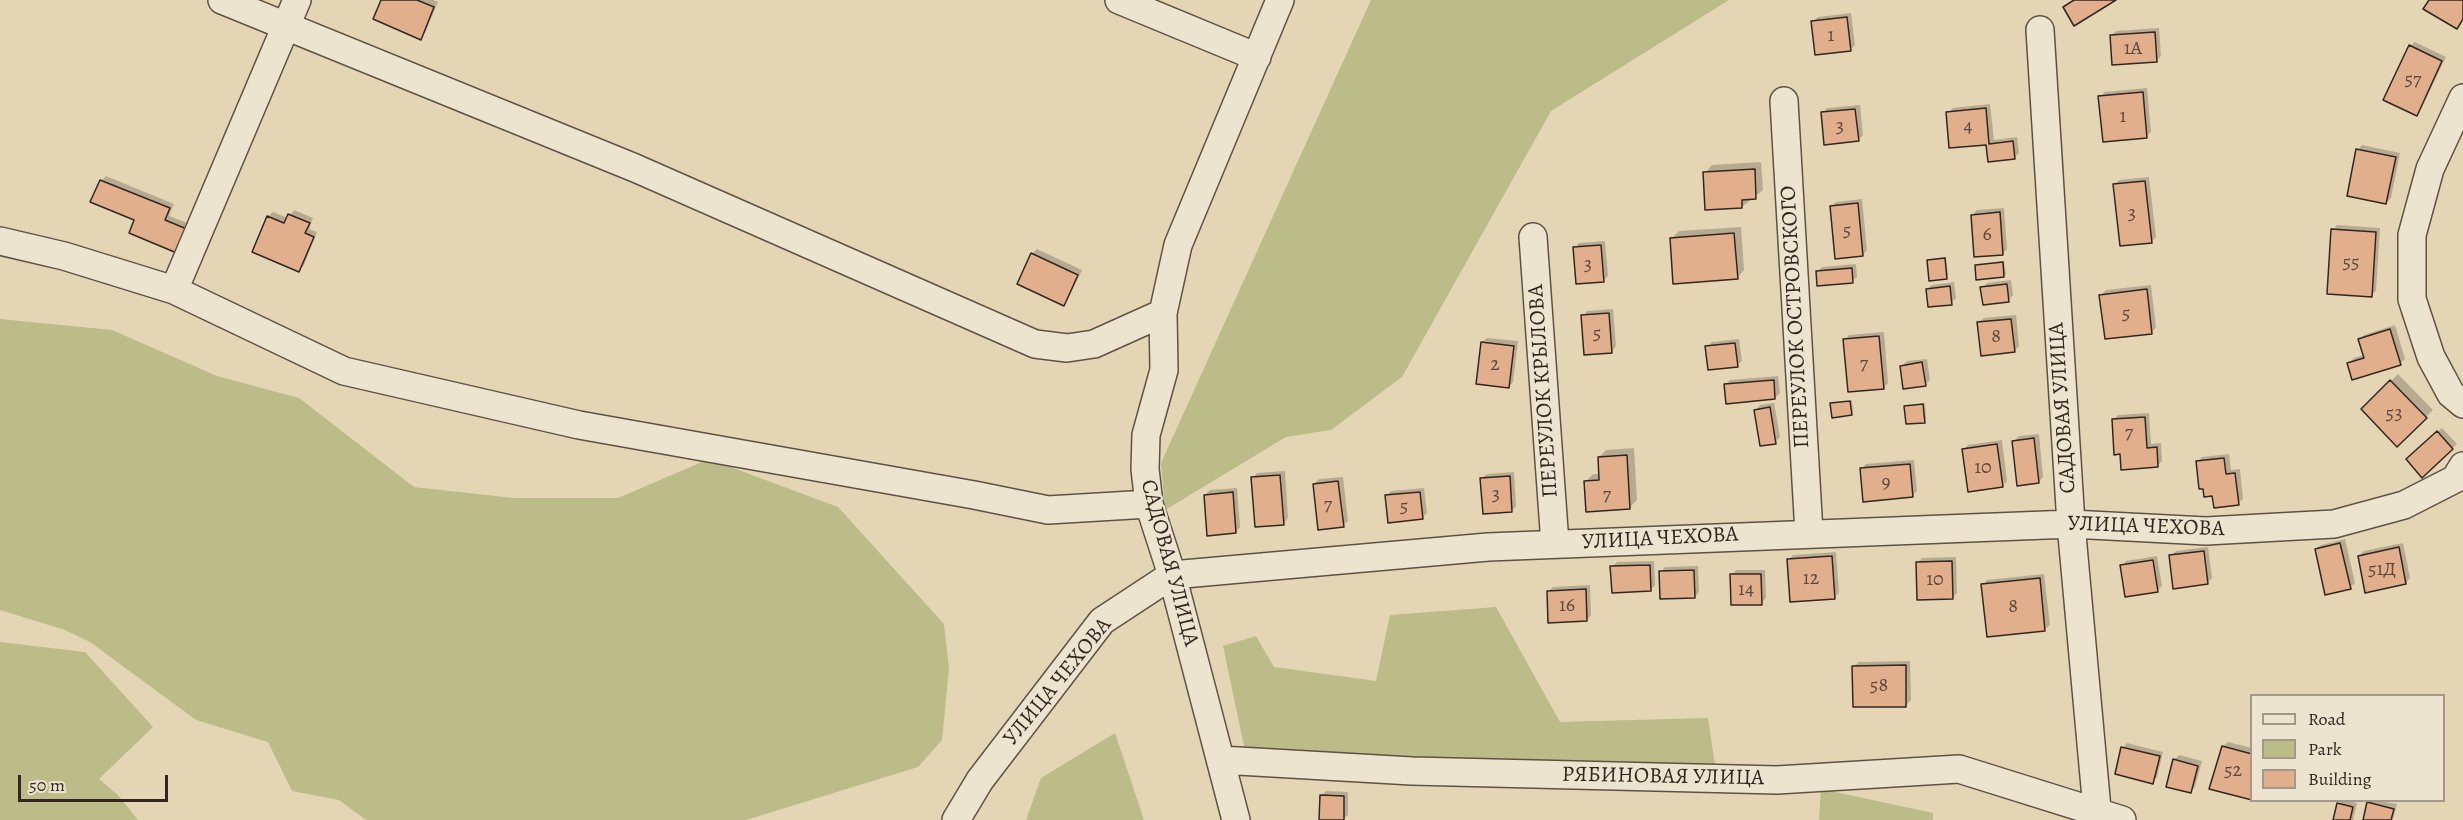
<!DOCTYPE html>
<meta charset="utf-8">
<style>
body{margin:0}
#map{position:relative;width:2463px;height:820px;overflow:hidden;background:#e4d6b5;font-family:Alegreya,serif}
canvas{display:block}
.legend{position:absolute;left:2250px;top:694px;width:195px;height:108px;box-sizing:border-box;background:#ede4cf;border:2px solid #a39889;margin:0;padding:8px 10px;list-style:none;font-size:18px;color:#332620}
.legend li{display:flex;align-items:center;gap:12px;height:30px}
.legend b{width:30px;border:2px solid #a39889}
.scale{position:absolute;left:18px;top:775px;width:150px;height:27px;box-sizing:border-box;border:3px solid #332620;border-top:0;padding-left:8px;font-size:18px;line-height:21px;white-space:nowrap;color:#332620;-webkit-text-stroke:4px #ede4cf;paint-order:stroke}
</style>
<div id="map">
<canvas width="2463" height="820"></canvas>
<ul class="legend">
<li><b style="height:8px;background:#ede4cf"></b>Road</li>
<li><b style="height:16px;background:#bbbc88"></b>Park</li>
<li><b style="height:16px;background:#e2af8d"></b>Building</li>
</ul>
<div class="scale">50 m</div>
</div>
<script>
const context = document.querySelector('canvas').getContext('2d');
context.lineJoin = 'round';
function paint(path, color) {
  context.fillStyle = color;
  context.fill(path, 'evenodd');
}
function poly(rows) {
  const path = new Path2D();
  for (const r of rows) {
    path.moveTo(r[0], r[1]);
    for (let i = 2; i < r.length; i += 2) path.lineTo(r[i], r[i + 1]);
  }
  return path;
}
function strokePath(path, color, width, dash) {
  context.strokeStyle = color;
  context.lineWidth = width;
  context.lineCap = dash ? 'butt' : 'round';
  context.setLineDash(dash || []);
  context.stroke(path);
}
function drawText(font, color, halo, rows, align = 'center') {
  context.font = font + ' Alegreya,serif';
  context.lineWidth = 4.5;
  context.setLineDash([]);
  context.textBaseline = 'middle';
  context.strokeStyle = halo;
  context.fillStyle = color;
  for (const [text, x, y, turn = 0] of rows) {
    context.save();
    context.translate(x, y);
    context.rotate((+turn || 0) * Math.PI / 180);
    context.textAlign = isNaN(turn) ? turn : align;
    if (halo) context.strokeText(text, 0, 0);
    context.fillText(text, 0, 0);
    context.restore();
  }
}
paint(poly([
 [1371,0,1729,0,1551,111,1402,377,1331,430,1286,437,1165,510,1161,463],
 [0,319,112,330,217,376,299,398,414,487,514,498,618,498,709,459,838,507,944,624,949,668,942,740,918,767,746,820,366,820,339,800,292,791,268,742,196,720,90,642,65,630,0,610],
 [1496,607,1560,722,1708,718,1715,765,1246,756,1223,646,1256,636,1274,667,1376,681,1390,615],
 [0,642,85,652,153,727,99,779,118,795,138,820,0,820],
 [1115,733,1144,820,1026,820,1041,778],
 [1821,789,1933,813,1933,820,1819,820]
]), '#bbbc88');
paint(poly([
 [382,0,433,0,438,2,425,33,420,38],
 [1851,13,1855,45,1850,50,1813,22,1818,17],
 [2159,28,2161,56,2156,61,2111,36,2116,31],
 [2415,42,2446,57,2421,109,2416,114,2410,46],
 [2147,88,2151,132,2146,136,2100,97,2105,92],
 [1990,104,1994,140,2017,137,2019,153,2014,158,1988,143,1948,113,1953,108],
 [1860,105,1863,135,1858,140,1823,113,1827,108],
 [2362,145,2400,153,2391,198,2386,203,2358,150],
 [1761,162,1763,190,1742,207,1705,173,1712,165],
 [106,176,174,204,169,216,198,227,188,250,136,219,101,181],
 [2149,177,2156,237,2151,242,2114,185,2119,180],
 [1862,199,1867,250,1863,255,1831,207,1836,202],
 [2004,208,2007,249,2002,254,1972,215,1977,210],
 [294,210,313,218,309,229,317,232,304,265,299,270,268,216,273,212,288,218],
 [2337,225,2380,228,2376,291,2371,295,2333,230],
 [1741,227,1744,270,1737,278,1671,239,1679,231],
 [1605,241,1608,276,1603,281,1575,248,1579,243],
 [1037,249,1082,270,1068,299,1064,304,1032,254],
 [1946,257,1948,275,1946,277,1928,260],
 [2004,261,2006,274,2004,276,1976,265],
 [1856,264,1857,277,1852,281,1818,271,1822,267],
 [2011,280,2013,295,2008,300,1982,288,1987,283],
 [1954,282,1956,298,1951,303,1927,289,1932,285],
 [2151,285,2156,327,2152,332,2101,295,2106,290],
 [1613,309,1616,346,1612,351,1583,316,1587,311],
 [2016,315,2019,346,2014,351,1979,322,1984,318],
 [2395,325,2405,359,2400,363,2349,363,2354,358,2364,355,2360,339,2364,335],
 [1884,332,1888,383,1883,388,1845,340,1849,335],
 [1487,338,1518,341,1513,382,1509,387,1482,342],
 [1739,339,1742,361,1737,365,1707,347,1712,342],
 [1927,359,1930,380,1925,385,1902,366,1907,361],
 [2398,374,2433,410,2397,445,2363,409],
 [1778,376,1780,393,1775,398,1725,385,1730,380],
 [1852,400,1853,412,1851,414,1832,404],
 [1774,403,1780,437,1775,442,1756,410,1760,405],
 [1925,403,1926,419,1924,421,1906,407],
 [2149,413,2151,444,2161,443,2162,461,2158,465,2113,420,2118,415],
 [2442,428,2457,444,2422,476,2408,459],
 [2039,434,2043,477,2039,482,2014,441,2019,436],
 [2002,440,2007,481,2002,486,1964,449,1968,445],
 [1634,448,1637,500,1630,507,1586,481,1593,474,1600,474,1599,457,1606,450],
 [2229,454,2231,470,2240,469,2243,499,2238,503,2214,494,2197,462,2202,457],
 [1914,460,1917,491,1912,496,1862,468,1866,464],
 [1285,471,1288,518,1284,523,1253,478,1257,473],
 [1514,472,1516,506,1511,511,1482,478,1487,474],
 [1343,477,1348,521,1343,525,1314,484,1319,479],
 [1237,488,1240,527,1236,532,1205,495,1210,490],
 [1424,488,1427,513,1422,518,1386,496,1391,491],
 [2345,539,2355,583,2350,587,2316,549,2321,545],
 [2403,543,2410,578,2406,583,2359,556,2364,551],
 [2208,547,2212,578,2207,583,2171,556,2176,551],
 [1836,552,1839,593,1834,597,1789,560,1793,555],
 [2157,556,2162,586,2157,591,2122,566,2126,561],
 [1956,557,1957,593,1953,597,1917,563,1922,558],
 [1654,561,1655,585,1650,590,1612,567,1617,562],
 [1698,566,1699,592,1695,597,1661,572,1665,567],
 [1736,570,1765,570,1766,598,1761,603,1732,575],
 [2044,574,2050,625,2045,629,1983,585,1987,580],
 [1590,585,1591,615,1587,620,1549,591,1553,587],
 [1910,661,1911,700,1906,705,1854,666,1859,662],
 [2228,742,2252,748,2252,799,2223,746],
 [2127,743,2163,752,2157,777,2152,782,2123,748],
 [2179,755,2202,761,2195,787,2190,792,2174,760],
 [1326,791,1348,792,1348,815,1343,819,1321,796],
 [2342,800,2357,803,2353,820,2335,820,2339,804],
 [2371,800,2397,804,2393,820,2364,820]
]), '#0003');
const building = poly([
 [381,0,417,0,434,7,421,40,373,19,381,0],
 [2074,0,2116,0,2074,26,2063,7,2074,0],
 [2429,0,2463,0,2463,19,2457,29,2423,9,2429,0],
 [1847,17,1851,51,1815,55,1811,21,1847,17],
 [2155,32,2157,62,2112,65,2110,35,2155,32],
 [2409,45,2442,61,2417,116,2383,100,2409,45],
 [2143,92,2147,138,2103,142,2098,96,2143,92],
 [1986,108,1989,144,2013,141,2015,159,1988,162,1986,145,1949,148,1946,112,1986,108],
 [1855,109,1859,141,1824,145,1821,112,1855,109],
 [2356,149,2396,157,2386,204,2347,196,2356,149],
 [1755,169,1756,199,1742,200,1742,208,1705,210,1703,172,1755,169],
 [100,180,170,208,165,220,194,232,184,256,129,233,134,220,90,202,100,180],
 [2145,181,2152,243,2120,246,2113,184,2145,181],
 [1858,203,1863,256,1835,259,1830,206,1858,203],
 [2000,212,2003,255,1974,257,1971,215,2000,212],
 [288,214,310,223,305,233,314,237,299,272,252,252,267,216,284,223,288,214],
 [2331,229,2376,232,2372,297,2327,294,2331,229],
 [1734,233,1738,279,1673,284,1670,238,1734,233],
 [1601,245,1604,282,1576,284,1573,247,1601,245],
 [1031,253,1078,275,1064,306,1017,284,1031,253],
 [1945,258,1947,279,1929,281,1927,260,1945,258],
 [2003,262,2004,277,1976,280,1975,265,2003,262],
 [1852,268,1853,283,1817,286,1816,271,1852,268],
 [2007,284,2009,302,1983,305,1980,287,2007,284],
 [1950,286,1952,305,1928,307,1926,289,1950,286],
 [2147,289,2152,334,2105,339,2099,295,2147,289],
 [1609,313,1612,353,1584,355,1581,315,1609,313],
 [2011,319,2015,352,1981,356,1977,322,2011,319],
 [2390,329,2401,365,2352,380,2347,363,2364,358,2358,339,2390,329],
 [1879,336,1884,389,1848,392,1843,339,1879,336],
 [1481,342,1514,346,1509,388,1476,384,1481,342],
 [1735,343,1738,367,1708,370,1705,346,1735,343],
 [1922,362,1926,386,1903,389,1900,366,1922,362],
 [1774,380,1775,399,1726,404,1724,384,1774,380],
 [2390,380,2427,418,2397,447,2361,409,2390,380],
 [1850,401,1852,415,1832,418,1830,403,1850,401],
 [1923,404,1925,423,1906,424,1904,406,1923,404],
 [1770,407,1776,444,1760,446,1754,410,1770,407],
 [2145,417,2147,448,2157,447,2158,467,2121,470,2120,454,2114,455,2112,419,2145,417],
 [2437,431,2453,449,2422,478,2406,459,2437,431],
 [2034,438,2039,483,2017,486,2012,441,2034,438],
 [1997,444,2003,487,1968,492,1962,449,1997,444],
 [1627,455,1630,509,1586,512,1584,481,1599,480,1598,457,1627,455],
 [2224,458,2226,474,2235,473,2239,505,2214,508,2212,496,2204,497,2203,489,2199,489,2196,461,2224,458],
 [1910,464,1913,497,1863,502,1860,468,1910,464],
 [1280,475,1284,525,1255,527,1251,477,1280,475],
 [1510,476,1512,512,1483,514,1480,478,1510,476],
 [1338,481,1344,527,1318,530,1313,484,1338,481],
 [1233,492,1236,533,1207,536,1204,495,1233,492],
 [1420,492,1423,519,1388,523,1385,495,1420,492],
 [2340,543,2351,589,2325,595,2315,549,2340,543],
 [2399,547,2406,584,2365,593,2358,556,2399,547],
 [2204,551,2208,584,2173,589,2169,555,2204,551],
 [1832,556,1835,599,1790,602,1787,559,1832,556],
 [2153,560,2158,592,2125,597,2120,565,2153,560],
 [1952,561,1953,599,1917,600,1916,562,1952,561],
 [1650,565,1651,591,1612,593,1610,566,1650,565],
 [1694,570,1695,598,1660,599,1659,571,1694,570],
 [1730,574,1761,574,1762,605,1731,605,1730,574],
 [2040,578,2045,631,1987,637,1981,584,2040,578],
 [1586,589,1587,621,1548,623,1547,591,1586,589],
 [1906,665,1906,707,1853,707,1852,666,1906,665],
 [2222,746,2252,754,2252,800,2209,789,2222,746],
 [2121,747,2160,756,2153,784,2115,774,2121,747],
 [2173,759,2198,766,2191,793,2166,787,2173,759],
 [1320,795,1344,796,1344,820,1319,820,1320,795],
 [2367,802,2394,809,2391,820,2363,820,2367,802],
 [2337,803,2353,807,2350,820,2333,820,2337,803]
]);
paint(building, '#e2af8d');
strokePath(building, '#332620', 1.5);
const minor = poly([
 [222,0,635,168,1035,344,1067,348,1094,344,1163,313],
 [1119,0,1257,57],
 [2040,30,2071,524,2098,820],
 [2463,98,2430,169,2412,235,2412,299,2431,357,2451,394,2463,404],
 [1784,101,1809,533],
 [1533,237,1555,544],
 [0,241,64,256,174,290,344,371,579,425,974,495,1048,510,1149,504],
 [174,290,297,0],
 [1221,760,1412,771,1777,780,1959,769,2122,820],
 [956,820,980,780,1102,621,1172,575,1488,547,2071,524,2206,531,2334,524,2404,505,2455,479,2463,466],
 [1236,820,1172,575,1149,504,1145,469,1146,435,1164,370,1163,313,1178,245,1280,0]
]);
strokePath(minor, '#5f5245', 30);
strokePath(minor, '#ede4cf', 27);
drawText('20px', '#5f483b', null, [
 ["1",1831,36],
 ["1А",2133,49],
 ["57",2413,80],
 ["1",2123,117],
 ["3",1840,127],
 ["4",1968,127],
 ["3",2132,214],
 ["5",1847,231],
 ["6",1987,235],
 ["55",2351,263],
 ["3",1588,265],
 ["5",2126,314],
 ["5",1597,334],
 ["8",1996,337],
 ["7",1864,364],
 ["2",1495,365],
 ["53",2394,414],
 ["7",2129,433],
 ["10",1983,468],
 ["9",1886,483],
 ["3",1496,495],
 ["7",1607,495],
 ["7",1328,505],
 ["5",1404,507],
 ["51Д",2382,570],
 ["12",1811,579],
 ["10",1935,580],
 ["14",1746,590],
 ["16",1567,606],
 ["8",2013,607],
 ["58",1879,686],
 ["52",2233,771]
]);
drawText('22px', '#332620', '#ede4cf', [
 ["ПЕРЕУЛОК ОСТРОВСКОГО",1796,317,-93],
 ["ПЕРЕУЛОК КРЫЛОВА",1544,391,-94],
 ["САДОВАЯ УЛИЦА",2063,408,-94],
 ["УЛИЦА ЧЕХОВА",2146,527,2],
 ["УЛИЦА ЧЕХОВА",1660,539,-3],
 ["САДОВАЯ УЛИЦА",1169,563,75],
 ["УЛИЦА ЧЕХОВА",1058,682,-51],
 ["РЯБИНОВАЯ УЛИЦА",1663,777,1]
]);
</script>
